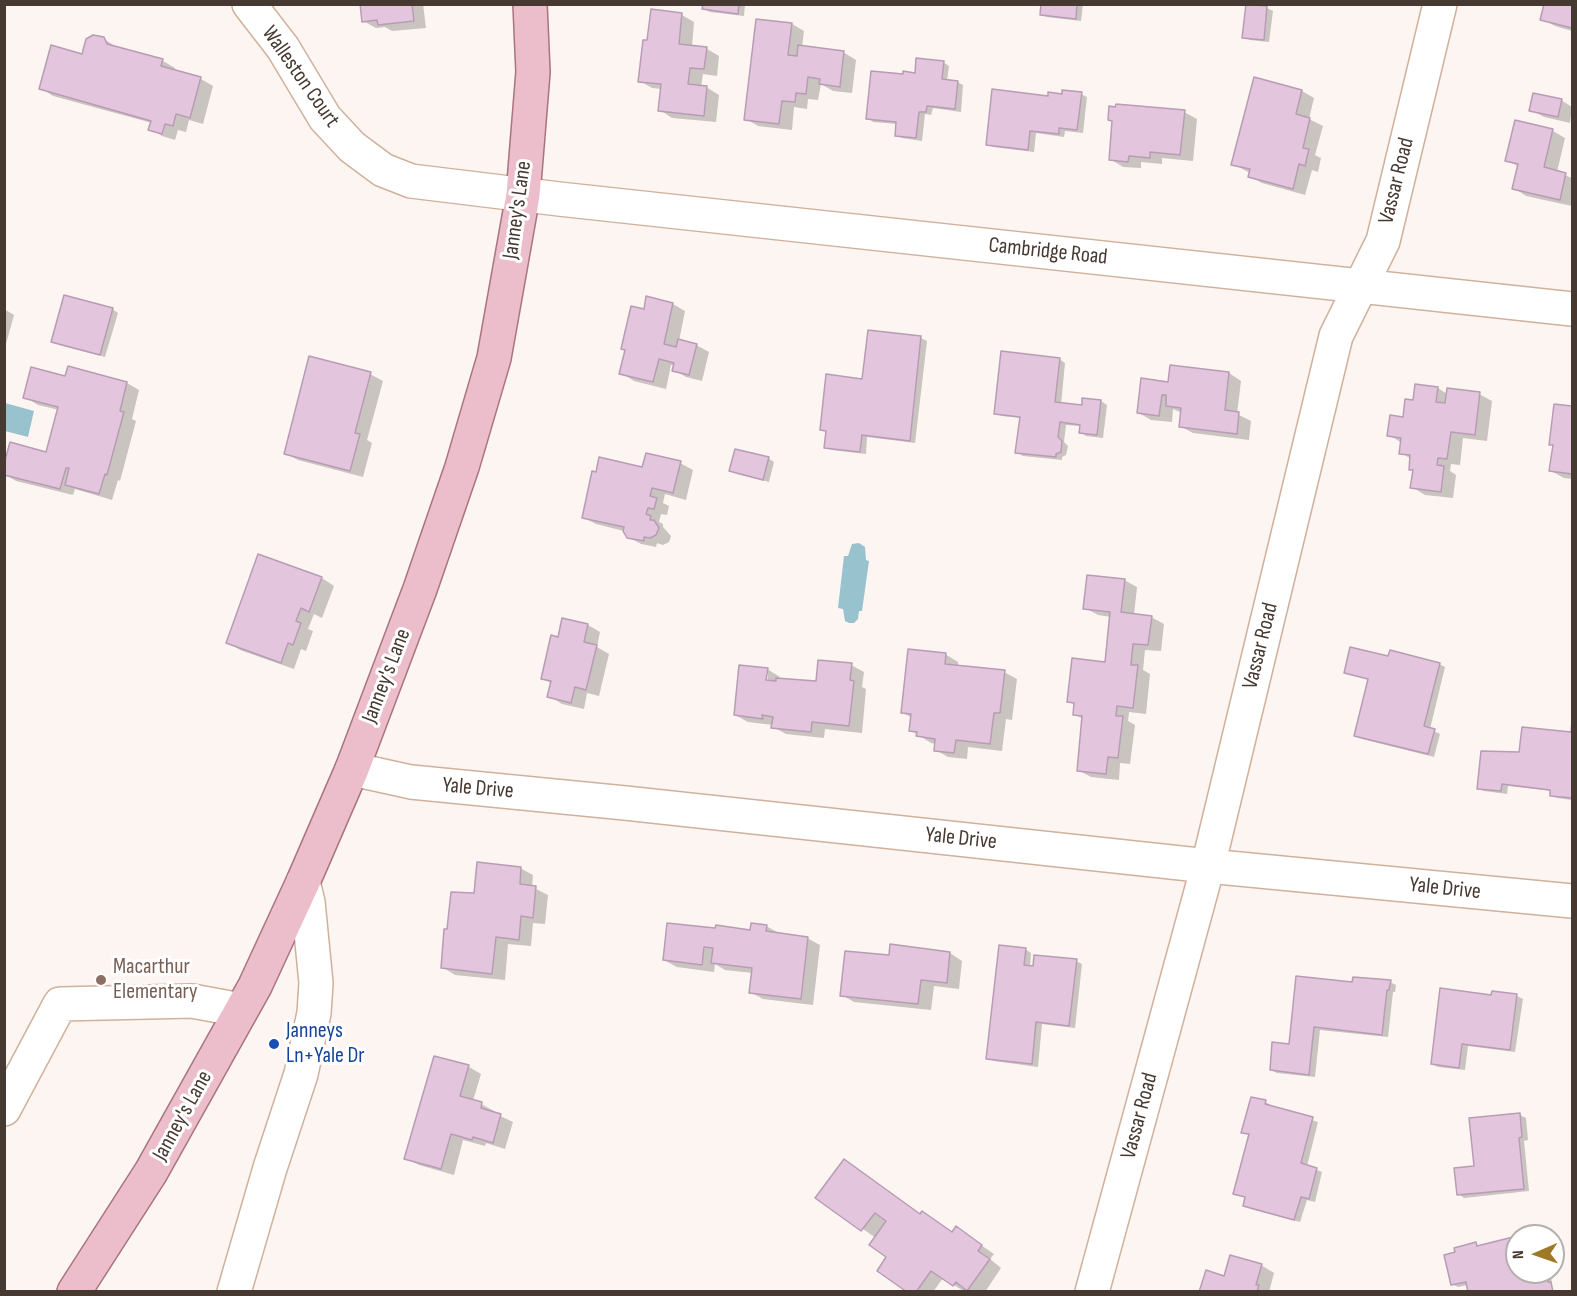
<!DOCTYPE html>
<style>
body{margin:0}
#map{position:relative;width:1577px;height:1296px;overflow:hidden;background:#fcf5f1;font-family:"Sofia Sans Condensed",sans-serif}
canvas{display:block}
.frame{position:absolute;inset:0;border:6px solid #463931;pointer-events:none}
.north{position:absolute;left:1505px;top:1224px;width:60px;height:60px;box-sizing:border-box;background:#fff;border:2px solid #b5b0ad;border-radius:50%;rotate:268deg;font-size:16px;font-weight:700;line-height:24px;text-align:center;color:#463931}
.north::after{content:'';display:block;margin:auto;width:21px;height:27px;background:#a07927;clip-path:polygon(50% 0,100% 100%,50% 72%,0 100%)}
</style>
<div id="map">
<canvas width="1577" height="1296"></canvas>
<div class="frame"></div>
<div class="north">N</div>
</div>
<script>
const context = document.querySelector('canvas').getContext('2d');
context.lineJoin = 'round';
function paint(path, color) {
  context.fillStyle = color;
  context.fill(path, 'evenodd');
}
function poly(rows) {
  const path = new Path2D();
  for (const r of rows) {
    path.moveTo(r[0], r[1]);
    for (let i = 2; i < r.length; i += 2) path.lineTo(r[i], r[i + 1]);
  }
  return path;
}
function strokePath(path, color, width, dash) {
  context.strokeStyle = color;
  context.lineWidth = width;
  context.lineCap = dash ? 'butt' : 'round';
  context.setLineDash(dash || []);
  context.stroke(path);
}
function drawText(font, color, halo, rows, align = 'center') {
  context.font = font + ' "Sofia Sans Condensed",sans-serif';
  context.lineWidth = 6;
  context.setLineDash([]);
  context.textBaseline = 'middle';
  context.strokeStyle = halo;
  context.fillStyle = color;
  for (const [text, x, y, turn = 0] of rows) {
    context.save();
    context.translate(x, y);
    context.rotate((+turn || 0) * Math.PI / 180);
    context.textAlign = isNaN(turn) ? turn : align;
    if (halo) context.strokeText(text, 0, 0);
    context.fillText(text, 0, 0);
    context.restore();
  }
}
paint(poly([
 [5,403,34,411,28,437,5,431],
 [859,543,865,547,866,560,869,561,862,611,859,611,858,619,854,623,849,623,845,621,843,609,838,608,844,556,848,556,852,544]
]), '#99c2cf');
paint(poly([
 [361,4,423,4,426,28,392,31,385,27,376,28,363,21],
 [704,4,745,4,744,16,710,12,704,9],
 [1043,4,1083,4,1081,21,1047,17,1041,14],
 [1546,4,1572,4,1572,31,1555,26,1542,19],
 [1247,6,1267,8,1273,11,1269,42,1250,40,1244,37],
 [682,15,694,22,692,47,707,49,719,56,717,76,703,74,701,87,706,87,719,95,716,122,672,118,660,110,662,89,652,88,640,81,648,42],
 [792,24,804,31,802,47,843,52,856,60,852,93,833,91,821,84,818,100,808,99,807,109,794,107,792,130,758,126,746,119],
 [104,39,118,48,163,61,175,68,174,71,201,79,213,86,203,124,189,120,186,132,178,130,175,140,162,136,150,129,152,123,53,96,41,88],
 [943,62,949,66,947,81,957,82,963,85,961,112,933,108,931,115,925,114,922,141,902,138,896,135,897,124,873,122,868,118,916,75],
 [1302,91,1314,98,1309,119,1323,126,1315,155,1321,158,1318,172,1312,170,1305,195,1262,183,1249,176,1250,173,1233,164],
 [1081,94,1087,97,1083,133,1065,131,1064,137,1036,133,1034,152,993,147,987,144,1063,95],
 [1561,100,1572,107,1570,123,1544,117,1531,110],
 [1184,112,1197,119,1193,161,1162,158,1162,164,1141,162,1141,168,1123,167,1110,159],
 [1516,122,1553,131,1565,138,1557,172,1572,178,1572,206,1526,196,1514,188,1519,167,1507,160],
 [647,298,673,304,685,311,679,341,696,345,709,352,702,381,686,377,674,370,675,366,671,365,666,389,634,381,621,373,627,351,645,311],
 [4,309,14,315,4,351],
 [112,309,118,313,105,357,59,345,53,341],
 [921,338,927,341,915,443,867,437,866,454,832,450,826,447,827,432,821,429,863,380],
 [1059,359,1065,363,1061,405,1083,407,1101,401,1107,405,1103,438,1086,436,1081,432,1081,426,1066,425,1064,442,1068,446,1066,455,1062,457,1062,460,1023,456,1017,452,1021,418,1002,416,996,413],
 [1172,367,1229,373,1241,381,1237,414,1251,421,1249,440,1193,433,1180,426,1182,413,1173,409,1172,422,1151,420,1139,413,1170,383],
 [69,368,127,383,139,390,132,419,136,421,120,481,118,480,112,500,75,489,73,495,16,481,4,474,47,453,59,410,38,405,25,397,66,378],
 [370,374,383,381,367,440,372,443,363,477,298,460,285,453],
 [1438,388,1447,394,1479,394,1492,401,1487,441,1463,438,1460,465,1451,464,1450,471,1456,475,1453,498,1425,495,1412,487,1414,472,1410,469,1411,459,1401,453,1402,443,1389,435,1404,418,1414,402],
 [1555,406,1572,408,1572,479,1564,478,1551,471,1554,446,1551,444],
 [768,458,774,462,769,482,737,474,731,471],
 [680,463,693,470,686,500,665,494,663,503,669,506,667,515,661,514,659,522,663,524,663,527,671,536,669,542,663,545,657,543,656,547,641,544,628,537,624,531,596,524,583,517,643,469],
 [259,556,322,578,334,586,322,618,314,614,308,629,313,631,306,651,301,649,294,669,240,650,228,642],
 [1124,580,1137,587,1134,615,1151,617,1164,624,1161,651,1145,650,1143,670,1150,674,1146,714,1129,712,1128,721,1135,725,1130,764,1120,763,1119,780,1091,777,1078,770,1083,719,1074,714,1075,705,1069,701,1106,663,1111,617,1098,615,1085,608],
 [563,619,588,625,600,632,597,647,609,654,599,696,587,693,584,709,562,704,549,696,552,684,542,678,559,639],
 [945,654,958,662,958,666,1004,672,1017,679,1012,720,1006,719,1002,751,968,747,967,759,948,757,936,750,936,744,931,743,910,730,912,718,902,712],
 [1389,658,1439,664,1445,667,1430,729,1440,734,1434,757,1362,739,1356,735,1369,680,1346,672],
 [851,665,864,672,862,687,866,689,862,733,825,729,824,738,786,734,773,727,773,725,748,722,735,715,767,669,780,677,779,679,817,683],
 [765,673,768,673,767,688,764,688],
 [1523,728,1572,734,1572,800,1557,798,1551,795,1552,791,1508,786,1507,794,1484,791,1478,788,1520,753],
 [520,868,533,875,532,887,548,895,545,924,533,923,531,946,508,944,505,980,455,975,442,967,449,931],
 [766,926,779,933,807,938,820,945,813,1005,763,999,750,992,753,973,725,970,715,964,714,972,677,967,664,960],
 [1025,949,1031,953,1030,967,1076,961,1082,964,1075,1028,1042,1024,1038,1067,994,1061,988,1058],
 [950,953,962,961,959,989,934,986,931,1010,854,1002,842,995,890,957],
 [1390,982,1396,985,1395,992,1393,992,1388,1037,1320,1030,1315,1077,1277,1073,1271,1070,1290,1046,1354,983],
 [1493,993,1517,996,1523,999,1515,1052,1468,1046,1465,1070,1438,1067,1432,1064,1492,996],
 [435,1057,469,1067,481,1074,473,1101,481,1104,494,1111,494,1113,513,1122,505,1149,486,1143,485,1146,463,1140,454,1175,419,1165,406,1158],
 [1265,1102,1271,1105,1270,1107,1318,1122,1307,1166,1322,1172,1315,1202,1307,1200,1300,1222,1251,1209,1245,1205,1247,1198,1235,1193,1250,1136,1243,1132],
 [1520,1115,1526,1118,1528,1140,1524,1141,1529,1191,1464,1198,1459,1194,1476,1167],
 [845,1161,921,1215,923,1213,953,1232,956,1228,994,1254,990,1259,1001,1268,985,1292,972,1292,968,1289,965,1292,943,1278,933,1292,909,1292,876,1238,818,1198],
 [1476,1244,1517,1272,1550,1272,1552,1283,1468,1285,1458,1287,1452,1284],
 [1261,1265,1274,1273,1269,1292,1201,1292,1225,1278]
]), '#0003');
const building = poly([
 [360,4,412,4,414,21,378,25,377,20,362,22,360,4],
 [703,4,739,4,738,14,702,9,703,4],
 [1041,4,1077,4,1076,19,1040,15,1041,4],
 [1246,4,1267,6,1264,40,1242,38,1246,4],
 [1544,4,1572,4,1572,28,1540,20,1544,4],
 [651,9,682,13,679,44,707,47,704,69,690,68,688,84,707,86,704,116,658,111,661,84,638,82,643,40,647,40,651,9],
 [756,19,792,23,788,55,797,56,798,45,844,51,840,87,819,84,820,79,808,77,806,94,796,93,795,102,782,101,779,124,744,120,756,19],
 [93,35,104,37,107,44,163,59,161,66,201,77,190,118,176,114,173,126,165,124,162,134,148,130,151,121,39,89,51,45,82,54,86,39,93,35],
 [916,58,944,61,942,79,958,81,955,109,927,106,926,112,919,112,916,138,895,136,896,122,866,119,871,71,903,74,903,71,915,73,916,58],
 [1254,77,1302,90,1296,114,1310,118,1303,148,1309,149,1305,166,1299,164,1293,189,1248,177,1250,169,1231,165,1254,77],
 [992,89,1048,96,1048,92,1062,94,1062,90,1082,92,1077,130,1059,128,1059,134,1030,131,1028,150,986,145,992,89],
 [1533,93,1562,99,1558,117,1529,111,1533,93],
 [1116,104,1185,110,1180,155,1150,152,1150,158,1129,156,1128,162,1109,160,1112,121,1108,120,1109,106,1115,107,1116,104],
 [1515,120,1553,129,1544,167,1566,173,1560,200,1512,189,1518,164,1505,161,1515,120],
 [64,295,113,308,100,355,51,342,64,295],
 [646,296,673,303,664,344,676,347,678,339,697,344,689,375,672,371,674,363,659,359,653,382,619,374,625,350,621,349,631,306,644,309,646,296],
 [868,330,921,336,910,441,862,435,860,452,824,448,826,431,820,430,826,374,862,379,868,330],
 [1001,351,1060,358,1055,402,1082,405,1082,398,1101,400,1097,435,1079,433,1080,425,1060,422,1058,437,1062,441,1061,452,1056,454,1056,457,1015,453,1020,417,994,414,1001,351],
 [309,356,371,372,355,433,360,434,350,471,284,454,309,356],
 [1170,365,1229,372,1225,410,1239,412,1237,434,1179,427,1181,408,1166,406,1166,395,1162,395,1159,416,1137,413,1141,378,1168,382,1170,365],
 [68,366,127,382,120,411,124,412,107,475,105,474,99,494,65,485,69,468,66,468,60,489,4,475,4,464,10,442,46,452,58,407,23,398,31,367,65,376,68,366],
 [1415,384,1438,387,1436,402,1445,403,1447,388,1480,392,1475,435,1451,432,1447,459,1438,458,1437,465,1444,466,1441,492,1410,488,1413,470,1409,470,1410,455,1399,454,1401,438,1387,436,1390,415,1403,417,1405,399,1413,400,1415,384],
 [1554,404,1572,406,1572,474,1549,471,1553,445,1549,445,1554,404],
 [735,449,769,457,763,480,729,471,735,449],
 [646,453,681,461,673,493,652,488,650,496,657,498,654,509,648,508,646,514,651,516,650,520,654,520,659,528,656,535,650,538,644,537,644,541,627,538,623,531,624,527,582,518,592,471,596,472,599,457,642,467,646,453],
 [258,554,322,577,309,612,301,608,296,621,301,623,293,645,288,643,281,663,226,643,258,554],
 [1087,575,1125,579,1121,612,1152,616,1148,645,1133,644,1131,665,1138,665,1133,708,1117,706,1116,716,1123,716,1118,758,1108,757,1106,774,1077,771,1082,716,1073,715,1074,703,1067,702,1072,658,1105,662,1110,612,1083,609,1087,575],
 [562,618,588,624,584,642,597,645,586,690,575,687,571,703,547,697,551,681,541,679,551,635,558,637,562,618],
 [1350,647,1388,656,1390,650,1440,663,1424,726,1435,729,1428,754,1354,736,1368,679,1344,673,1350,647],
 [908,649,946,653,945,664,1005,670,1000,713,994,713,990,744,956,740,954,753,934,751,935,739,916,736,917,732,909,731,911,714,901,713,908,649],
 [818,660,852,663,850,680,854,681,849,726,812,722,811,732,771,728,773,717,762,715,763,719,734,715,739,665,768,668,766,680,776,681,776,678,816,681,818,660],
 [1572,721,1572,798,1550,796,1550,790,1502,784,1501,791,1477,789,1481,751,1519,752,1522,727,1571,732,1572,721],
 [477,862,521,867,520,884,536,886,533,918,521,916,519,940,496,937,492,974,441,968,444,929,447,929,451,892,474,893,477,862],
 [667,923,715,928,716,925,750,930,751,923,767,925,766,931,808,937,801,999,749,993,752,968,711,963,713,948,704,947,702,965,663,960,667,923],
 [890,944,950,952,947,983,921,980,918,1004,840,996,845,951,889,955,890,944],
 [999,945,1026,948,1024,965,1033,966,1034,955,1077,959,1069,1026,1036,1022,1032,1064,986,1059,999,945],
 [1296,976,1352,982,1353,977,1391,980,1389,990,1387,990,1382,1035,1314,1027,1309,1075,1270,1070,1272,1042,1289,1044,1296,976],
 [1440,988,1491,995,1492,991,1517,994,1510,1050,1462,1044,1459,1068,1431,1064,1440,988],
 [434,1056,469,1065,460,1096,482,1102,481,1108,501,1114,493,1143,473,1137,472,1140,451,1134,441,1169,404,1159,434,1056],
 [1251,1097,1266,1100,1265,1104,1313,1117,1301,1163,1317,1168,1309,1199,1301,1197,1294,1220,1243,1206,1245,1197,1233,1194,1249,1134,1241,1133,1251,1097],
 [1520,1113,1522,1137,1519,1138,1524,1189,1457,1195,1454,1168,1474,1166,1469,1118,1520,1113],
 [844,1159,920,1214,922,1211,952,1232,956,1226,982,1245,978,1251,990,1259,967,1291,956,1282,953,1286,931,1271,916,1292,907,1292,877,1271,886,1257,869,1245,886,1221,875,1213,861,1231,815,1198,844,1159],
 [1543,1230,1544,1236,1519,1236,1543,1230],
 [1517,1236,1517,1272,1545,1272,1548,1282,1551,1282,1553,1292,1468,1292,1466,1282,1451,1285,1444,1255,1455,1252,1454,1248,1476,1242,1477,1246,1517,1236],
 [1230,1255,1262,1264,1256,1285,1259,1285,1257,1292,1199,1292,1206,1270,1224,1276,1230,1255]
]);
paint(building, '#e3c5de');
strokePath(building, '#b89cb4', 1.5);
const minor = poly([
 [249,4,283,48,325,118,352,147,383,170,411,181,559,199,1572,309],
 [352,769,411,782,625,803,1208,866,1572,901],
 [4,1109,60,1004,192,1001,241,1010],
 [234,1292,270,1168,301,1074,314,1013,316,983,308,902,303,882],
 [1092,1292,1208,866,1336,336,1383,241,1440,4]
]);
const major = poly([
 [74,1292,151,1172,255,986,303,882,352,769,420,589,462,467,494,358,523,195,533,72,530,4]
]);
strokePath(minor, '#d0b19c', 36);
strokePath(major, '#aa747e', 36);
strokePath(minor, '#fff', 33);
strokePath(major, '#ecbecb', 33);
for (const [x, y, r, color] of [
 [101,980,6,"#8d6e63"],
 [274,1044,6,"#1a4fb4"]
]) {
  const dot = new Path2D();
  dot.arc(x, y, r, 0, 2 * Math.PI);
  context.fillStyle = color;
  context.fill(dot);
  strokePath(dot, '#fff', 2);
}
drawText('22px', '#463931', '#fff', [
 ["Walleston Court",300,77,55],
 ["Vassar Road",1397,181,-76],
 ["Janney's Lane",518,210,-82],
 ["Cambridge Road",1048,252,6],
 ["Vassar Road",1261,646,-76],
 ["Janney's Lane",387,676,-69],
 ["Yale Drive",478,789,5],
 ["Yale Drive",961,839,6],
 ["Yale Drive",1445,889,6],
 ["Janney's Lane",183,1116,-61],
 ["Vassar Road",1140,1116,-75]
]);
drawText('22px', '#785e54', '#fff', [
 ["Macarthur",113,967],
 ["Elementary",113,992]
], 'left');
drawText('22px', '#164399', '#fff', [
 ["Janneys",286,1031],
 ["Ln+Yale Dr",286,1056]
], 'left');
</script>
